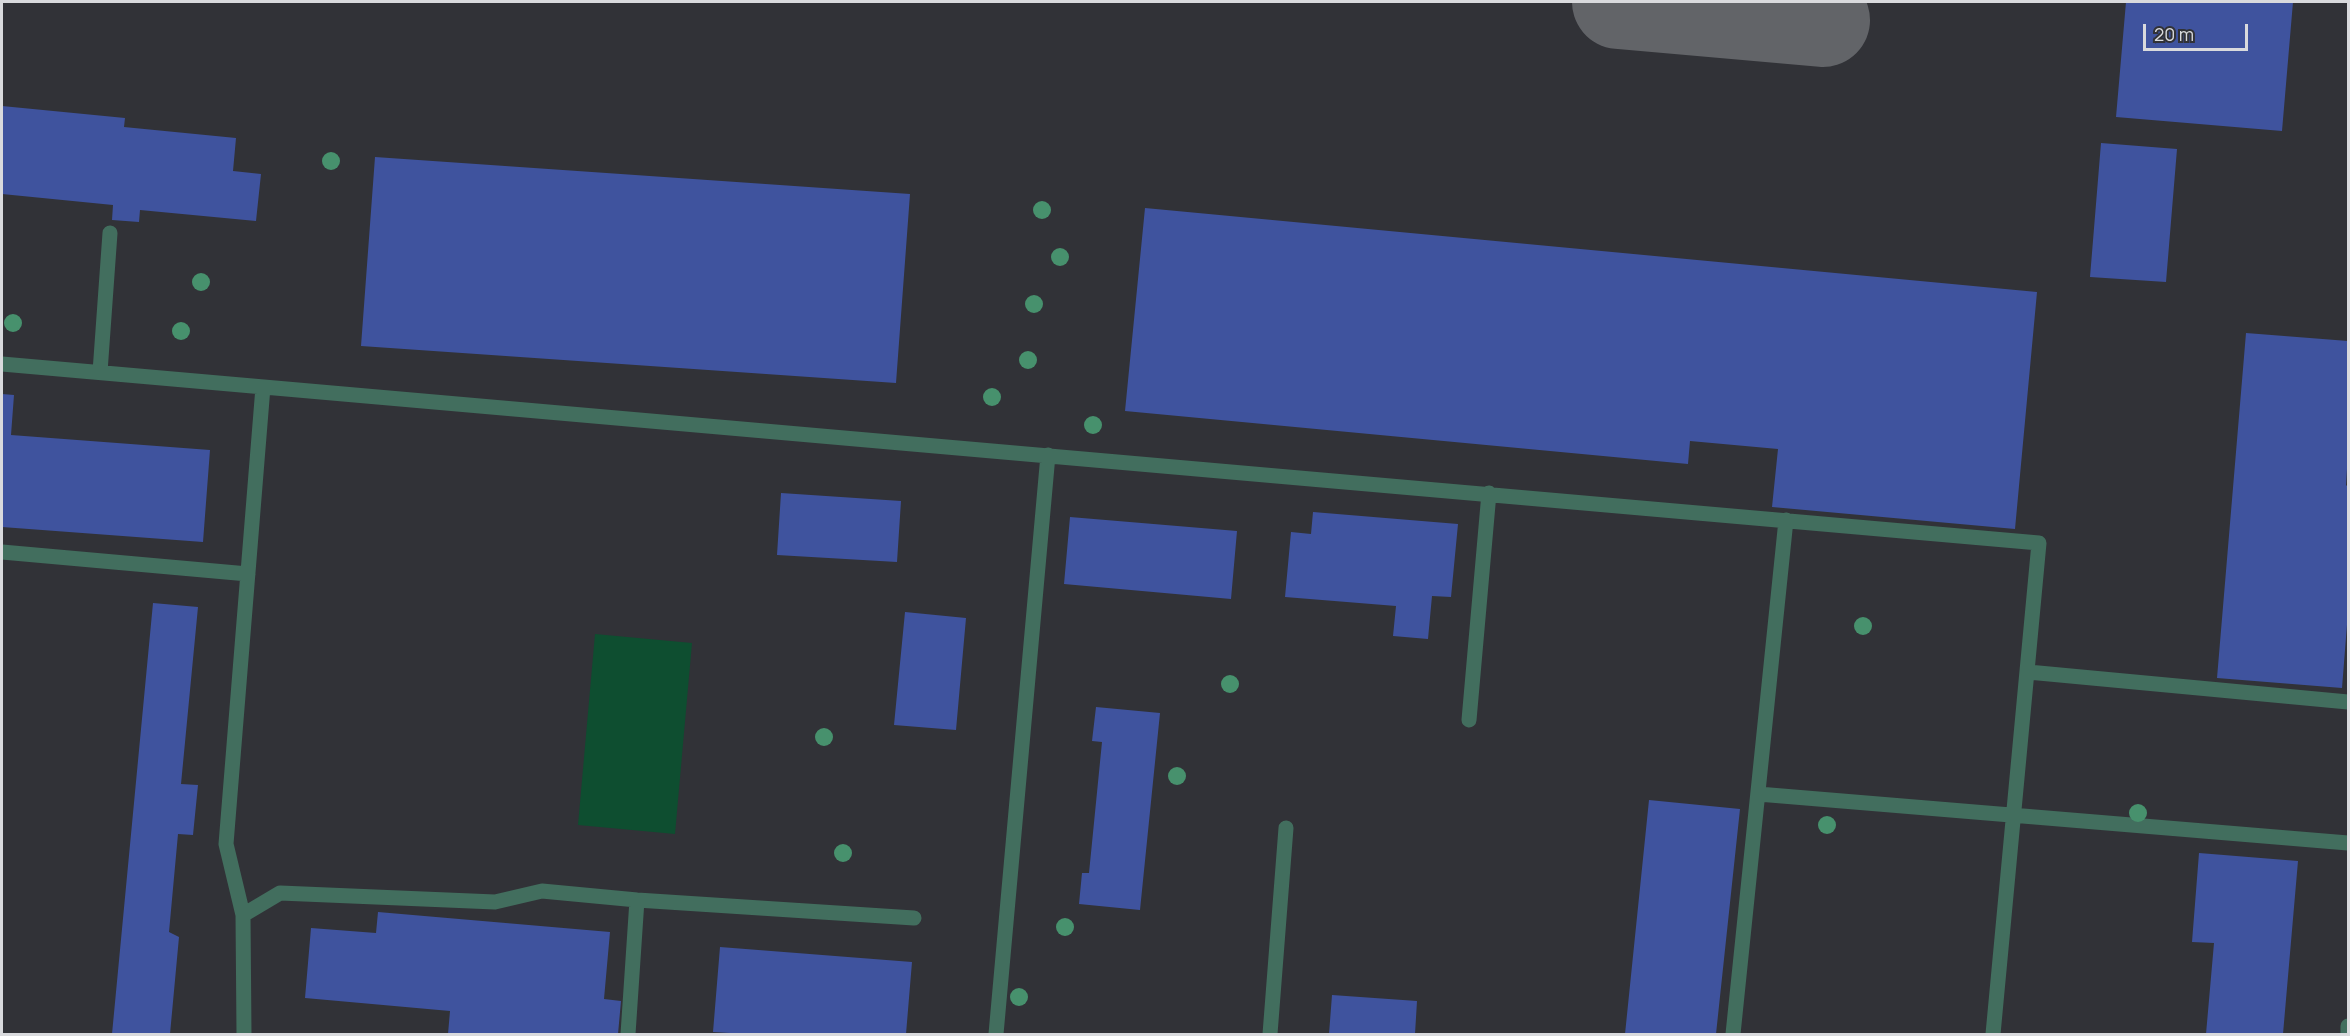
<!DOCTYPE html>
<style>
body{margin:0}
#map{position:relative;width:2350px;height:1036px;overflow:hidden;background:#313237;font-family:Manrope,sans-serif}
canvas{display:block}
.frame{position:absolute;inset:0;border:3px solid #d9dadd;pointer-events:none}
.scale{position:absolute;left:2143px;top:24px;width:105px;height:27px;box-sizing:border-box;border:3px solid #d9dadd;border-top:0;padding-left:8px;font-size:18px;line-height:21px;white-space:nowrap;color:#d9dadd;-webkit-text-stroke:4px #313237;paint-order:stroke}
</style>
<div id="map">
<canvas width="2350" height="1036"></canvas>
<div class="frame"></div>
<div class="scale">20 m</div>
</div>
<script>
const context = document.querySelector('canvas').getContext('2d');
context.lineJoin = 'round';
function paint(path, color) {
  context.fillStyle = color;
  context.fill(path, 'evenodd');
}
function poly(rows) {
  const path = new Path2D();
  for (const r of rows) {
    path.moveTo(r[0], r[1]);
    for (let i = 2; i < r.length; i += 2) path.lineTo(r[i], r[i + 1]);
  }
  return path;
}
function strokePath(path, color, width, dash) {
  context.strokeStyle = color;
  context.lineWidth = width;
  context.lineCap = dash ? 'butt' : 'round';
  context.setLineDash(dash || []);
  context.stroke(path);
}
paint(poly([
 [595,634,692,643,675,834,578,825]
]), '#0e4e30');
strokePath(poly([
 [1619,2,1823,20]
]), '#626468', 94);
paint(poly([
 [2126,2,2293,2,2282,131,2116,117],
 [2,106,125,118,124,127,236,138,233,171,261,174,256,221,140,210,139,222,112,220,113,205,2,194],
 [2101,143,2177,149,2166,282,2090,277],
 [375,157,910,194,896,383,361,346],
 [1145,208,2037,292,2015,529,1772,507,1778,449,1690,441,1688,464,1125,411],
 [2246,333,2348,341,2348,453,2346,485,2348,487,2348,612,2342,688,2217,678],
 [2,394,14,395,11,435,210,450,203,542,2,527],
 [781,493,901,501,897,562,777,555],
 [1313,512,1458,524,1451,597,1432,596,1428,639,1393,636,1396,606,1285,597,1291,532,1311,534],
 [1070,517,1237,531,1231,599,1064,584],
 [153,603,198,607,181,784,198,785,193,835,178,834,169,932,179,937,170,1034,112,1034],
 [905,612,966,618,956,730,894,725],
 [1096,707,1160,713,1140,910,1079,904,1082,873,1089,873,1102,742,1092,741],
 [1649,800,1740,809,1716,1034,1625,1034],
 [2199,853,2298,861,2283,1034,2206,1034,2214,943,2192,942],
 [378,912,610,932,604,999,621,1001,618,1034,448,1034,450,1011,305,998,311,928,376,933],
 [720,947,912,962,906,1034,747,1034,713,1032],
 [1332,995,1417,1001,1415,1034,1329,1034]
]), '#3f539e');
strokePath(poly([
 [2,364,2039,543,1993,1034],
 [100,372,110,233],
 [2,552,248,574],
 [2028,672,2348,702],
 [1469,720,1489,493],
 [1758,794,2348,843],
 [243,915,280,893,495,902,542,891,637,900,914,918],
 [244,1034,243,915,226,844,263,387],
 [628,1034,637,900],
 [996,1034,1048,455],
 [1270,1034,1286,828],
 [1733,1034,1786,520],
 [2348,1034,2348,1026]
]), '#426e5e', 15);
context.fillStyle = '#47916d';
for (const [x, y] of [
 [331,161],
 [1042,210],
 [1060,257],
 [201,282],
 [1034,304],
 [13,323],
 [181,331],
 [1028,360],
 [992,397],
 [1093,425],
 [1863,626],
 [1230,684],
 [824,737],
 [1177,776],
 [2138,813],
 [1827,825],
 [843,853],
 [1065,927],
 [1019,997]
]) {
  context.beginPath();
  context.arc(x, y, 9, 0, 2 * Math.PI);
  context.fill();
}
</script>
